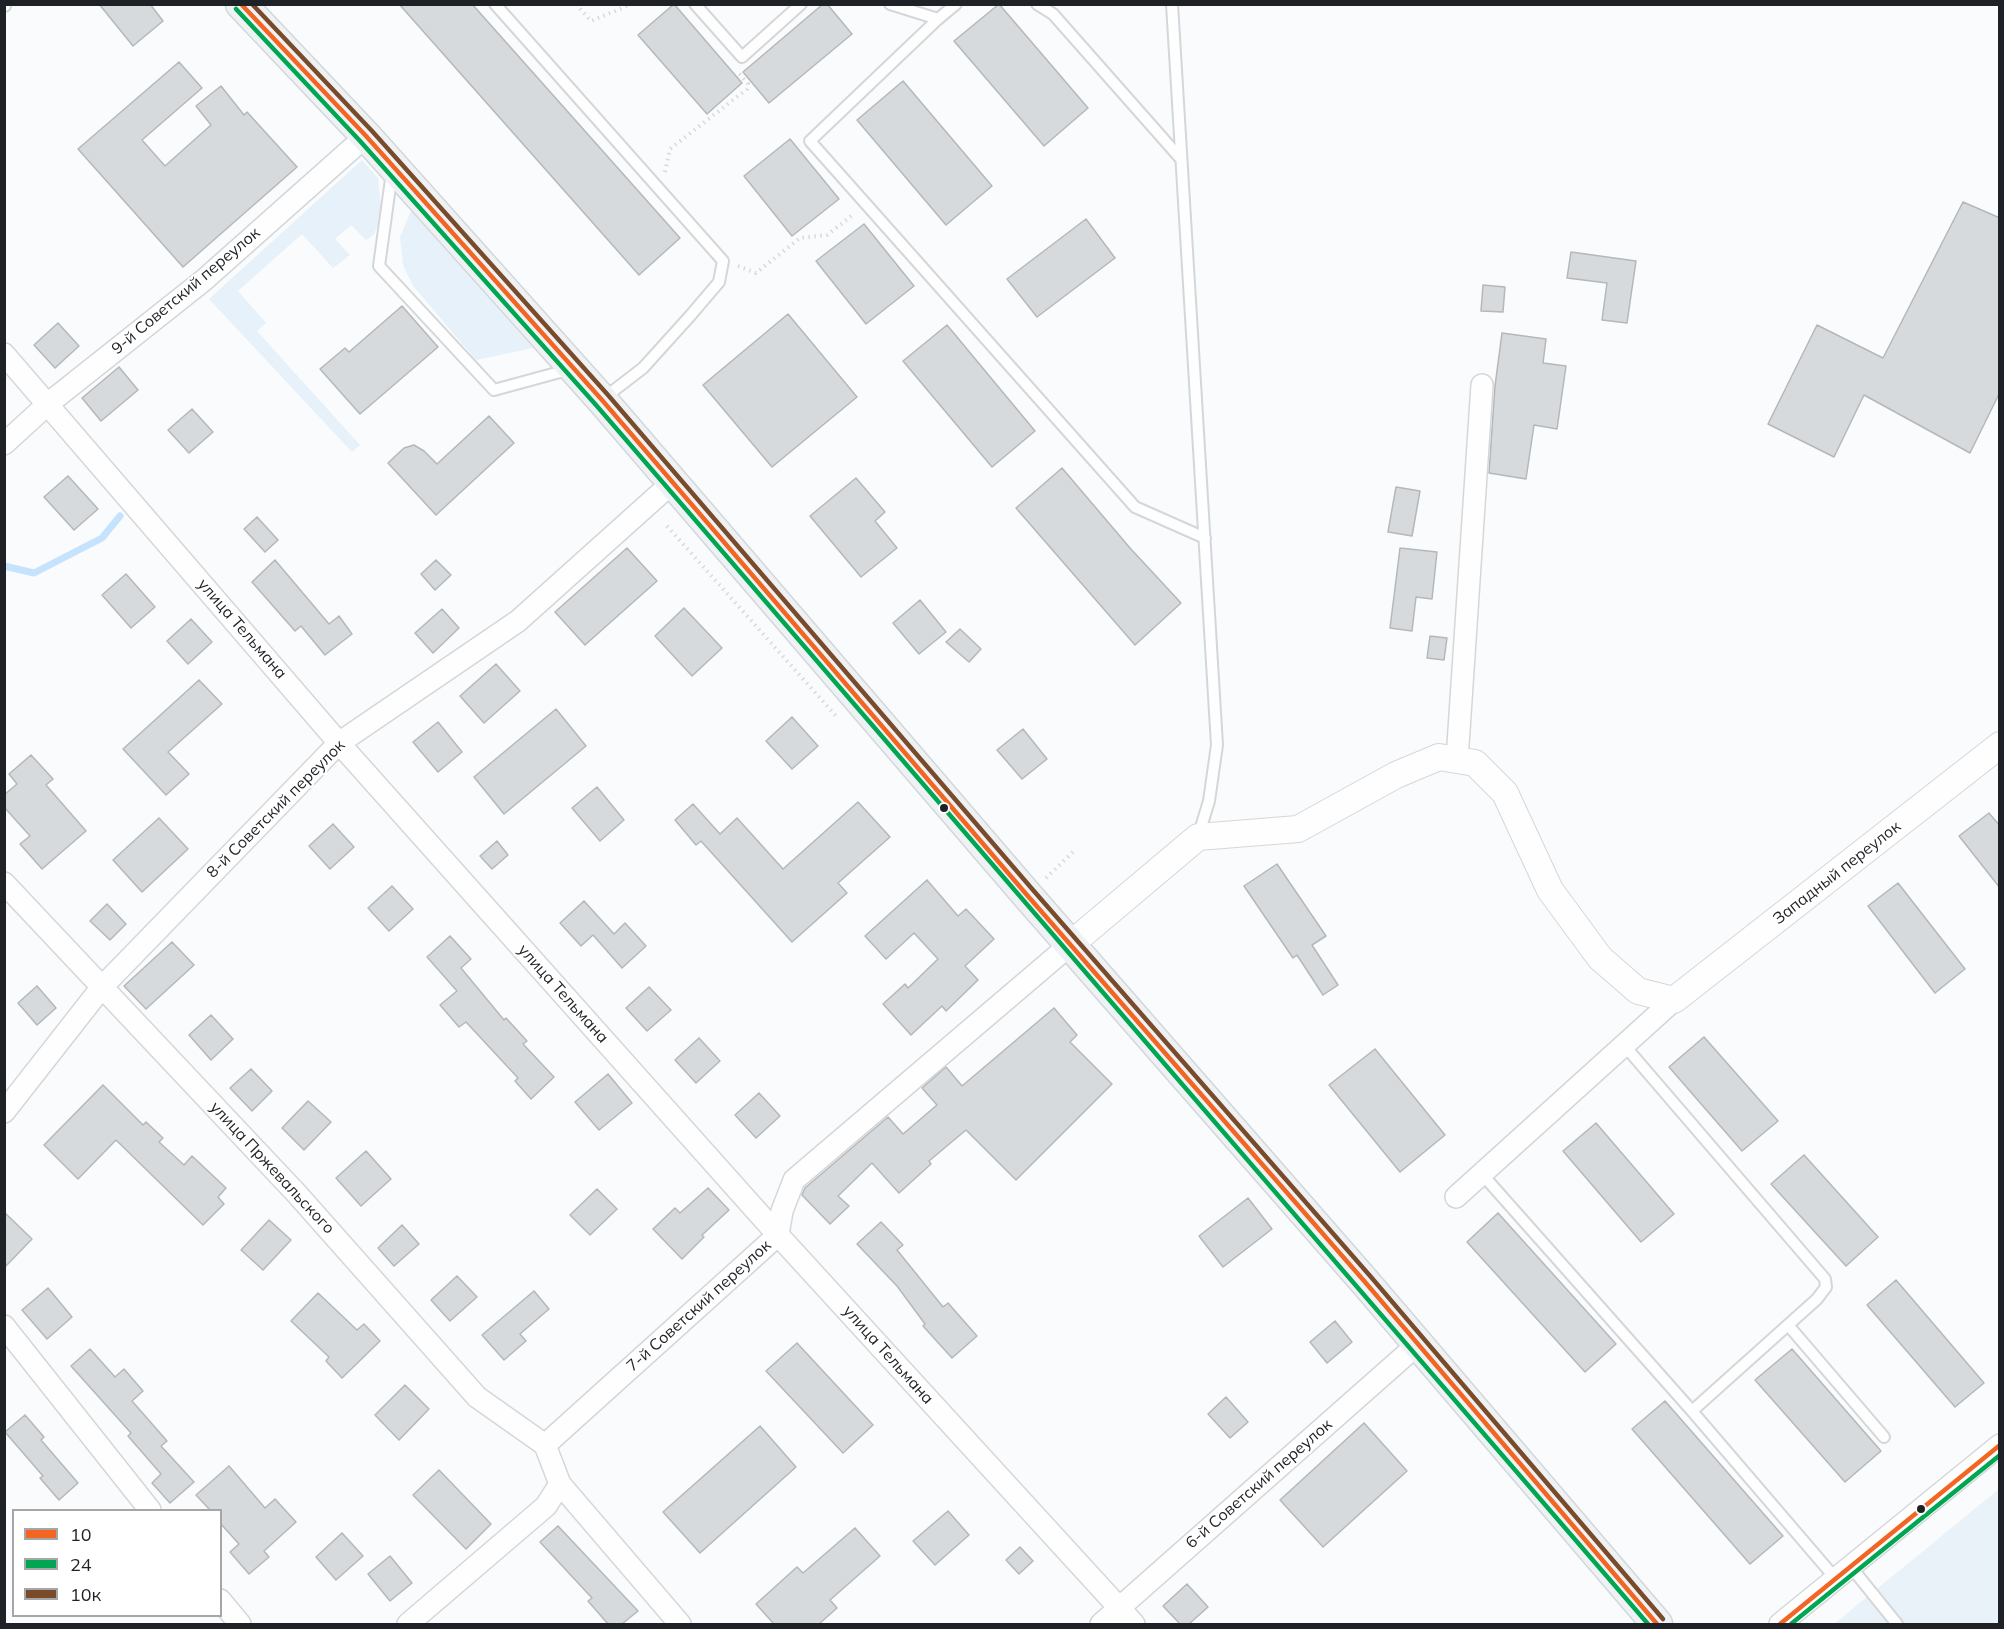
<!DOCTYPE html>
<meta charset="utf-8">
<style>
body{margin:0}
#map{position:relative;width:2004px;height:1629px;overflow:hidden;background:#fafbfc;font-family:Mulish,sans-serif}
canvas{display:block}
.frame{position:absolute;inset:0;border:6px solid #1e2125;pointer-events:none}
.legend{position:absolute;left:12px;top:1509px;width:210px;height:108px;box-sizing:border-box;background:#fff;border:2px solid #a5a6a8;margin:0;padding:8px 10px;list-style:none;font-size:18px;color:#1e2125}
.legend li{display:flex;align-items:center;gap:12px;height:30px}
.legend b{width:30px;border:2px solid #a5a6a8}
</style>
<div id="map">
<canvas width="2004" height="1629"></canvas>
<div class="frame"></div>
<ul class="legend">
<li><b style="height:8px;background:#f26522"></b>10</li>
<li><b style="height:8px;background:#00a651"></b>24</li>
<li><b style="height:8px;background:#7a4b2a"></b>10к</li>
</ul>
</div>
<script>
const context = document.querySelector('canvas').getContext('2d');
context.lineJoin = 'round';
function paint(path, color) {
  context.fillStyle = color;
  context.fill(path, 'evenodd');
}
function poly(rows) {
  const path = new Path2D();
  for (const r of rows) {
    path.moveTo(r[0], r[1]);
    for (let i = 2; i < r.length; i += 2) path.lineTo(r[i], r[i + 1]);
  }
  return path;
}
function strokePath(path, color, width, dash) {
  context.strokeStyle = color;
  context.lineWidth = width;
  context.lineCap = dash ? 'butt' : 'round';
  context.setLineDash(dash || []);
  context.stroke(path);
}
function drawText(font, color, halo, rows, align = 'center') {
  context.font = font + ' Mulish,sans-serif';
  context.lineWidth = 4.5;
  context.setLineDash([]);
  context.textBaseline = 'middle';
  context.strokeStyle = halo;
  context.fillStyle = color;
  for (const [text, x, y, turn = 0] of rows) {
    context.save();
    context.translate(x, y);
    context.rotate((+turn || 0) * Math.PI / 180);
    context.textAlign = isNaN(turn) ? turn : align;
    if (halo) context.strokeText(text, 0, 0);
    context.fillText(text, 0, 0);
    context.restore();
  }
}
paint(poly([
 [1999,1489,1999,1624,1834,1624]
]), '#eaf2f9');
paint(poly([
 [362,160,378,178,382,216,374,234,366,240,351,225,335,239,350,255,333,268,302,234,238,291,266,323,257,331,360,445,352,452,209,299],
 [411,211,533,348,476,360,413,286,403,265,400,237]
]), '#e7f1fa');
strokePath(poly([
 [4,566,34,573,102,538,120,516]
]), '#c6e3fe', 7);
const building = poly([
 [99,4,150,4,163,21,133,46,99,4],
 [399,4,472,4,680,238,639,275,399,4],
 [674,4,742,83,707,114,638,35,674,4],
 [823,4,827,4,852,34,769,103,743,72,823,4],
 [999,4,1088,108,1044,146,954,41,999,4],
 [179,62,202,88,142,140,165,166,211,125,196,106,221,86,244,115,247,112,297,167,183,267,78,149,179,62],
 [903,81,992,186,946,225,857,120,903,81],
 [790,139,839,199,792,236,744,176,790,139],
 [1963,202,2000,218,2000,392,1970,453,1864,395,1834,457,1768,424,1817,325,1883,358,1963,202],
 [1086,219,1115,258,1037,317,1007,279,1086,219],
 [864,224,914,286,866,324,816,261,864,224],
 [1571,252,1636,261,1627,323,1602,320,1607,283,1567,278,1571,252],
 [1483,285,1505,287,1503,312,1481,311,1483,285],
 [402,306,438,347,360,414,320,369,345,348,349,352,402,306],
 [788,314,857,397,772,467,703,385,788,314],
 [58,323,79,346,55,368,34,345,58,323],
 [947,325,1035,431,992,467,903,361,947,325],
 [1502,333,1546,339,1543,363,1566,366,1557,429,1534,425,1526,479,1489,473,1495,386,1502,333],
 [119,367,138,390,101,421,82,398,119,367],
 [192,409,213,432,189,453,168,430,192,409],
 [489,416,514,443,436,515,388,463,404,448,414,445,424,451,437,464,489,416],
 [1062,468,1130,548,1181,603,1135,645,1016,508,1062,468],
 [68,476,98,509,74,530,44,497,68,476],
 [856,478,885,512,875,521,897,548,861,577,810,516,856,478],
 [1396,487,1420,491,1412,536,1388,532,1396,487],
 [257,517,278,540,265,552,244,529,257,517],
 [627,548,657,581,585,645,555,612,627,548],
 [1400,548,1437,552,1432,599,1416,597,1412,631,1390,628,1400,548],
 [275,560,329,624,339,616,352,634,325,655,301,626,295,631,252,582,275,560],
 [436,560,451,575,435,590,421,574,436,560],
 [126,574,155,607,131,628,102,595,126,574],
 [920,600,946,632,919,654,893,623,920,600],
 [684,608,722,648,692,676,655,636,684,608],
 [442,609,459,628,433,653,415,633,442,609],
 [191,619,212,642,188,664,167,641,191,619],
 [960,629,981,649,969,662,946,642,960,629],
 [1430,636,1447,638,1444,660,1427,658,1430,636],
 [496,664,520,691,484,723,460,696,496,664],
 [199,680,222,704,168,752,189,774,166,795,123,749,199,680],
 [556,709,586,746,504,814,474,777,556,709],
 [792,717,818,746,792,769,766,741,792,717],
 [438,722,462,752,438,772,413,742,438,722],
 [1023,729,1047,759,1022,779,997,750,1023,729],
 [31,755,53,779,46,785,86,831,42,869,20,844,30,836,4,807,4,795,17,784,9,774,31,755],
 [597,787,624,820,600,841,572,808,597,787],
 [858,802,890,837,838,883,847,893,792,942,701,841,696,845,675,820,693,804,720,834,737,818,783,869,858,802],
 [1989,813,2000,826,2000,888,1959,836,1989,813],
 [159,818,188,849,142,892,113,860,159,818],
 [333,824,354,847,330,869,309,846,333,824],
 [497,841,508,855,492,869,480,856,497,841],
 [1277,864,1326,936,1312,945,1338,985,1323,995,1297,955,1293,958,1244,886,1277,864],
 [927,880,958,916,966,909,994,939,965,966,978,980,946,1011,942,1006,911,1035,883,1004,905,984,908,988,938,959,914,933,886,959,865,936,927,880],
 [1898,883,1965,969,1935,993,1868,906,1898,883],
 [392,886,413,909,389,931,368,908,392,886],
 [584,901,614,934,625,923,646,946,622,968,593,935,581,946,560,923,584,901],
 [107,904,126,924,110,940,90,921,107,904],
 [450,936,471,959,461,968,504,1020,506,1018,527,1041,523,1044,554,1077,531,1099,515,1081,518,1078,466,1022,459,1027,440,1005,457,991,427,957,450,936],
 [172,942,194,965,146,1009,124,986,172,942],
 [37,986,56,1008,37,1025,18,1003,37,986],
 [649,987,671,1010,647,1031,626,1008,649,987],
 [1054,1008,1077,1035,1070,1042,1112,1084,1016,1180,966,1130,929,1161,931,1164,899,1193,872,1163,838,1196,849,1206,830,1224,802,1195,805,1188,888,1117,903,1134,937,1105,922,1088,946,1067,962,1086,1054,1008],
 [211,1015,233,1039,211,1060,189,1035,211,1015],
 [1704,1037,1778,1121,1742,1151,1669,1067,1704,1037],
 [699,1038,720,1061,696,1083,675,1060,699,1038],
 [1375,1049,1445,1135,1400,1172,1329,1085,1375,1049],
 [251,1069,272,1091,252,1111,230,1088,251,1069],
 [608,1074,632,1103,599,1130,575,1102,608,1074],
 [103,1085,143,1125,146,1122,163,1138,159,1142,184,1165,192,1156,226,1188,218,1197,224,1204,203,1225,116,1140,78,1179,44,1145,103,1085],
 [759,1093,780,1116,756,1138,735,1115,759,1093],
 [308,1101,331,1122,304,1150,282,1128,308,1101],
 [1596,1123,1674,1214,1641,1242,1563,1151,1596,1123],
 [366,1151,391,1179,361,1206,336,1178,366,1151],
 [1804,1155,1878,1237,1846,1266,1771,1184,1804,1155],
 [708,1188,729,1210,702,1235,704,1237,682,1259,653,1229,675,1208,680,1213,708,1188],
 [597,1189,617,1209,590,1235,570,1215,597,1189],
 [1248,1198,1272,1229,1223,1267,1199,1236,1248,1198],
 [4,1212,32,1239,4,1268,4,1212],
 [1498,1213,1616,1344,1585,1372,1467,1242,1498,1213],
 [269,1220,291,1240,263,1270,241,1250,269,1220],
 [881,1222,903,1245,897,1250,943,1307,948,1303,977,1336,952,1358,923,1326,925,1324,897,1286,857,1244,881,1222],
 [402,1225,419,1244,394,1266,378,1248,402,1225],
 [457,1276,477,1297,450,1321,431,1300,457,1276],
 [1896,1280,1984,1383,1955,1407,1867,1305,1896,1280],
 [48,1288,72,1317,47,1339,22,1310,48,1288],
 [534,1291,549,1309,520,1334,526,1341,504,1360,482,1335,534,1291],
 [318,1293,357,1330,364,1324,380,1341,342,1378,326,1361,329,1357,291,1321,318,1293],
 [1335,1321,1352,1342,1327,1363,1310,1342,1335,1321],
 [797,1343,873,1425,843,1453,766,1371,797,1343],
 [90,1349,115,1377,124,1369,143,1391,132,1401,167,1441,161,1446,194,1482,170,1503,152,1483,161,1474,128,1436,131,1433,71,1366,90,1349],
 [1792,1349,1881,1451,1845,1482,1755,1380,1792,1349],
 [405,1385,429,1409,399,1440,375,1415,405,1385],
 [1226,1397,1248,1422,1230,1438,1208,1414,1226,1397],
 [1665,1401,1783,1536,1750,1564,1632,1429,1665,1401],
 [25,1415,44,1437,41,1440,78,1483,59,1500,40,1478,43,1476,5,1432,25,1415],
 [1364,1423,1407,1471,1323,1547,1280,1500,1364,1423],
 [760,1426,796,1467,700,1553,663,1512,760,1426],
 [229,1466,265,1508,275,1499,296,1522,264,1551,269,1557,249,1574,230,1552,239,1544,220,1523,220,1510,210,1510,196,1495,229,1466],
 [439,1470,491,1524,466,1549,413,1495,439,1470],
 [948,1511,969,1535,935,1565,913,1541,948,1511],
 [558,1526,638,1611,622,1624,608,1624,588,1601,592,1598,540,1542,558,1526],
 [855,1528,880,1556,830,1600,837,1608,819,1624,774,1624,756,1604,797,1567,803,1573,855,1528],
 [342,1533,363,1556,336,1580,316,1557,342,1533],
 [1020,1547,1033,1561,1019,1574,1006,1560,1020,1547],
 [390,1556,412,1583,390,1601,368,1574,390,1556],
 [1187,1584,1208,1607,1189,1624,1180,1624,1163,1606,1187,1584]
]);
paint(building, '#d7dadd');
strokePath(building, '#b5b7b9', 1.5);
const service = poly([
 [495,4,723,261,719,282,690,316,643,368,604,398],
 [695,4,742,57,801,4],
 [890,4,938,19,810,141,1135,507,1205,538],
 [1037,4,1053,14,1181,159],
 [1172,4,1217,745,1209,801,1198,837],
 [4,5,5,6],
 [938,19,956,4],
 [392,172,379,266,494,390,571,369],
 [1624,1045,1825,1279,1826,1287,1817,1299,1692,1411],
 [1482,1174,1692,1411,1836,1579],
 [1788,1325,1884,1437],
 [1851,1567,1897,1624]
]);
const minor = poly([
 [4,354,339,743,778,1235,1134,1624],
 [4,444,49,403,204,280,366,136],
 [1457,760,1482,385],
 [4,883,297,1194,477,1397,545,1445],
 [4,1112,102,987,339,743,518,621,673,482],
 [1456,1197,1674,1000],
 [4,1326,150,1510],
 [560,1484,680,1624],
 [220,1600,240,1624],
 [408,1624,546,1506,560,1484,545,1445,778,1235,782,1211,794,1180,1071,944],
 [1101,1624,1418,1344],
 [1780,1624,2000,1445]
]);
const tertiary = poly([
 [1071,944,1198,837,1298,829,1396,775,1439,757,1475,763,1505,793,1550,890,1600,958,1638,991,1674,1000,2000,745]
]);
const secondary = poly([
 [241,4,366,136,602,400,1027,895,1365,1282,1657,1624]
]);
strokePath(service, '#d4d7d9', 14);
strokePath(minor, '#d4d7d9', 24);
strokePath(tertiary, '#d4d7d9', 28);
strokePath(secondary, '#d4d7d9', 33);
strokePath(poly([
 [576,4,591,21,632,4],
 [665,172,670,149,747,89,748,84,737,71],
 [738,266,756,273,800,238,827,235,854,214],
 [667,526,836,716],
 [1046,878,1073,852]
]), '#d9d9d9', 4, [1.5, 4.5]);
strokePath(service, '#fefeff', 10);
strokePath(minor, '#fefeff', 21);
strokePath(tertiary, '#fefeff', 26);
strokePath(secondary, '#eff2f5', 30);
strokePath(poly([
 [241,4,366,136,602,400,1027,895,1365,1282,1657,1624],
 [1780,1624,2000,1445]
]), '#f26522', 4.5);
strokePath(poly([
 [236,9,360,141,596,405,1648,1624],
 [1791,1624,2000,1455]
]), '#00a651', 4.5);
strokePath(poly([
 [252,4,372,131,608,395,1033,890,1371,1277,1663,1619]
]), '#7a4b2a', 4.5);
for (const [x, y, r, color] of [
 [944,808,5,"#1e2125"],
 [1921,1509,5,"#1e2125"]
]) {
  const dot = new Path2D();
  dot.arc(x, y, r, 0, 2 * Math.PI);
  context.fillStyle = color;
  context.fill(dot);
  strokePath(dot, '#fff', 2);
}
drawText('16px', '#1e2125', '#fff', [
 ["9-й Советский переулок",186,291,-40],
 ["улица Тельмана",242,629,49],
 ["8-й Советский переулок",276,809,-45],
 ["Западный переулок",1837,873,-38],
 ["улица Тельмана",563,994,48],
 ["улица Пржевальского",272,1168,47],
 ["7-й Советский переулок",699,1306,-42],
 ["улица Тельмана",888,1355,48],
 ["6-й Советский переулок",1259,1484,-41]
]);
</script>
